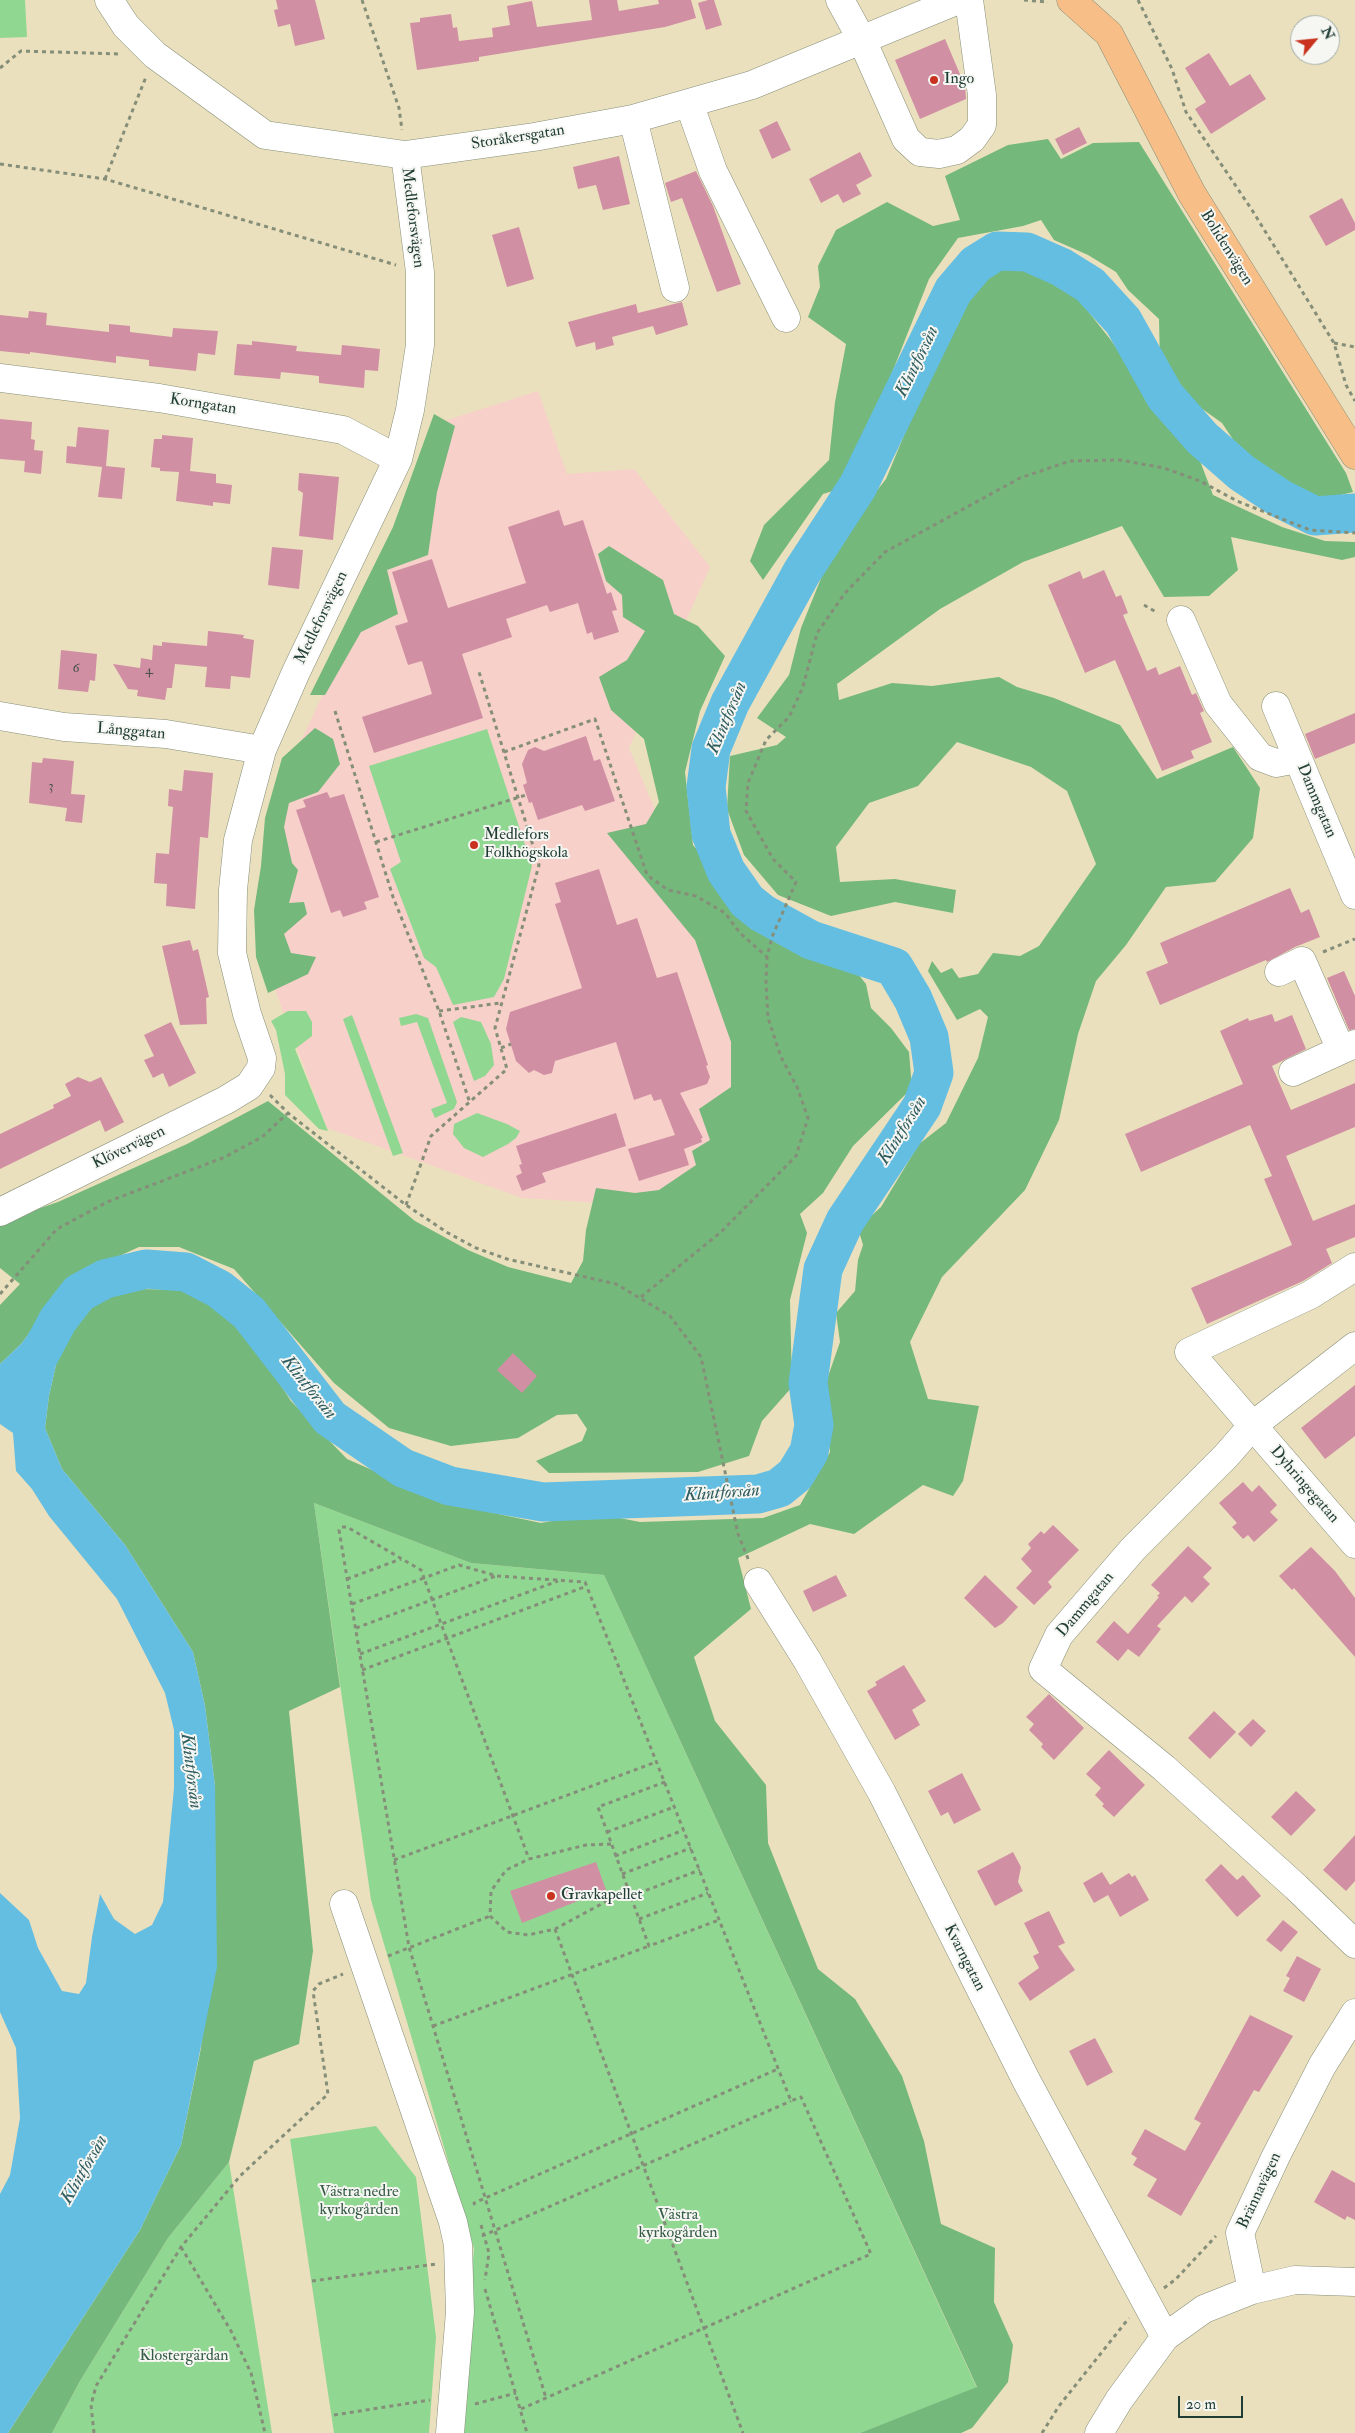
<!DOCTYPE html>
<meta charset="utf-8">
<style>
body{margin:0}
#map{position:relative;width:1355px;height:2433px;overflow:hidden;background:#ebe0bd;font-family:"IM FELL Double Pica",serif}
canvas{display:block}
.north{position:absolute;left:1290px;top:15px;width:50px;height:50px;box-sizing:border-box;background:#f6f6f2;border:1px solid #a0aca6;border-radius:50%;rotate:62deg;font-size:14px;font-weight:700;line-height:20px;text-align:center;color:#1f3d34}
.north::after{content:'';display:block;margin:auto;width:18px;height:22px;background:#c8321e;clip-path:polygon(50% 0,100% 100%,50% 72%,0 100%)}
.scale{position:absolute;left:1178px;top:2396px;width:65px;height:22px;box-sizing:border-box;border:2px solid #1f3d34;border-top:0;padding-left:6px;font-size:15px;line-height:18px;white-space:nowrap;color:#1f3d34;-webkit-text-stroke:4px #f6f6f2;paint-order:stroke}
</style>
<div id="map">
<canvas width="1355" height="2433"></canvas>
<div class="north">N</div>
<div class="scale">20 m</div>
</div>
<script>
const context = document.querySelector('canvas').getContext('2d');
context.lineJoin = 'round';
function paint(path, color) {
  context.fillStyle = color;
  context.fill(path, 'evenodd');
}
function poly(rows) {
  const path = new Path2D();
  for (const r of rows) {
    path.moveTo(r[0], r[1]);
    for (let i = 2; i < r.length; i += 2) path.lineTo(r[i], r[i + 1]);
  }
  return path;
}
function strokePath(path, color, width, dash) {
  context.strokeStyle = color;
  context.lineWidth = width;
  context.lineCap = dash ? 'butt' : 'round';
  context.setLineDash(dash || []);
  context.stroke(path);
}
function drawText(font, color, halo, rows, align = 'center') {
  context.font = font + ' "IM FELL Double Pica",serif';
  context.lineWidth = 4;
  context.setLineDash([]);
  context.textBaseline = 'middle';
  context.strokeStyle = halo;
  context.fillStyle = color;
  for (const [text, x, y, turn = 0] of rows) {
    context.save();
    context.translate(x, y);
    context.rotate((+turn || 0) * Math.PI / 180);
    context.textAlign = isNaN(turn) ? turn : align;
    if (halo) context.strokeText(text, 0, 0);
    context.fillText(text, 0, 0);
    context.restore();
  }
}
paint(poly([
 [538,391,567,474,634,469,710,567,629,748,739,1009,746,1172,647,1206,522,1198,327,1128,274,987,283,779,380,573,444,421]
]), '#f7d0c9');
paint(poly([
 [0,0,25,0,27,37,0,38],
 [487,729,532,866,504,979,494,997,453,1005,436,967,424,958,390,869,401,862,369,766],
 [288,1011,306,1011,312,1022,312,1036,295,1049,328,1131,319,1129,285,1095,285,1074,276,1030,271,1021],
 [416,1014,428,1018,457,1102,454,1109,435,1118,431,1109,447,1103,417,1022,401,1026,399,1018],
 [352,1015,403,1153,393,1156,343,1019],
 [461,1017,481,1022,491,1044,494,1065,485,1076,474,1081,453,1022],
 [477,1113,507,1124,520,1131,516,1138,508,1144,483,1157,464,1148,453,1134,454,1124],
 [314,1503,471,1563,604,1575,977,2388,860,2433,457,2433,474,2249,371,1900],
 [376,2126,416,2177,436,2337,429,2433,334,2433,290,2139],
 [229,2162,272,2433,52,2433,80,2381,168,2238]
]), '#90d792');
paint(poly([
 [1048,139,1061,159,1093,143,1139,142,1346,473,1353,492,1324,499,1289,487,1277,474,1246,459,1222,423,1180,393,1160,363,1159,319,1128,290,1116,272,1088,255,1054,240,1041,220,1023,226,958,238,929,279,873,421,843,488,823,494,763,580,750,561,764,525,829,460,835,402,846,344,808,317,820,287,818,266,836,230,887,202,933,226,960,220,945,176,1008,145],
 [1006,261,1042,270,1079,300,1110,339,1162,413,1197,453,1213,495,1282,527,1325,541,1355,542,1355,557,1342,560,1231,537,1238,570,1209,596,1164,597,1122,526,1023,562,940,609,837,684,839,700,892,683,932,686,999,677,1017,687,1054,698,1120,725,1157,779,1233,747,1260,788,1253,838,1215,882,1166,887,1126,945,1096,981,1078,1034,1059,1120,1025,1190,942,1277,910,1342,928,1399,979,1406,963,1481,953,1496,923,1485,854,1534,810,1524,738,1558,751,1609,694,1657,715,1721,766,1785,768,1843,818,1969,855,1999,902,2076,924,2141,941,2224,995,2248,994,2302,1013,2345,1008,2382,972,2428,961,2433,860,2433,977,2387,604,1575,471,1563,314,1503,340,1687,289,1711,313,1951,299,2044,254,2061,229,2162,168,2238,80,2381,52,2433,8,2433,140,2230,181,2145,201,2048,214,1869,215,1786,205,1706,193,1652,125,1545,62,1469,45,1428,49,1396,58,1356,73,1331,99,1299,138,1289,195,1290,248,1335,291,1401,347,1459,404,1484,470,1508,541,1523,594,1513,640,1522,763,1518,800,1505,830,1452,823,1391,840,1342,836,1313,855,1291,858,1260,863,1245,858,1228,881,1207,919,1144,946,1123,978,1058,988,1017,980,1009,957,1020,928,971,932,961,941,973,952,968,959,978,978,974,993,953,1020,956,1039,946,1096,864,1067,791,1031,767,957,742,918,786,869,803,836,847,840,882,895,879,956,890,953,913,895,902,831,916,778,895,744,855,727,809,730,756,777,745,786,737,757,718,789,675,801,628,826,566,849,526,886,479,912,416,975,282],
 [434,414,455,426,437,492,428,555,387,570,398,614,361,632,325,695,310,695,393,527],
 [609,546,663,580,674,614,698,626,725,656,700,711,685,772,693,845,737,898,736,910,742,919,759,925,796,949,850,964,866,984,871,1008,891,1028,909,1052,912,1088,853,1146,823,1193,800,1214,807,1233,790,1300,792,1387,762,1421,749,1456,698,1472,549,1473,536,1461,582,1441,587,1429,577,1414,557,1415,518,1438,451,1446,389,1428,334,1383,234,1269,179,1247,139,1247,84,1272,46,1311,21,1344,0,1364,0,1305,20,1284,0,1268,0,1222,58,1202,187,1144,268,1101,415,1221,468,1250,508,1267,571,1283,583,1261,586,1230,596,1188,635,1193,659,1190,696,1165,692,1151,710,1140,699,1109,731,1087,731,1042,695,940,607,833,646,824,659,802,644,739,611,710,599,677,627,660,645,631,623,617,622,595,606,581,598,554],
 [315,728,333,739,340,764,318,792,289,803,284,827,292,863,298,870,289,903,304,902,307,914,284,934,291,953,316,957,308,974,268,993,256,957,254,910,261,866,265,818,282,758]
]), '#74b87c');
paint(poly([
 [46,1311,73,1331,58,1356,49,1396,45,1428,62,1469,125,1545,193,1652,205,1706,215,1786,217,1967,181,2145,140,2230,8,2433,0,2433,0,2194,10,2175,20,2118,16,2048,0,2012,0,1893,29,1920,38,1948,62,1991,79,1994,86,1983,92,1937,100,1894,114,1919,135,1934,152,1925,163,1902,174,1788,174,1730,165,1693,117,1599,49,1516,32,1489,16,1471,13,1433,0,1424,0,1364,21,1344]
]), '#64bee2');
strokePath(poly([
 [33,1367,58,1320,79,1293,105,1279,146,1269,186,1272,219,1289,249,1313,330,1418,403,1468,450,1486,543,1502,758,1494,779,1488,795,1475,809,1452,814,1425,808,1383,823,1269,845,1221,922,1106,934,1073,929,1037,913,999,894,967,811,940,762,913,747,901,726,871,711,834,706,787,711,749,730,703,802,572,858,486,953,291,976,264,997,251,1027,252,1061,267,1090,285,1123,321,1165,396,1202,438,1242,473,1281,499,1315,516,1355,513]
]), '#64bee2', 39);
paint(poly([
 [276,0,315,0,325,39,295,46,290,24,278,27,274,10,278,9],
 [589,0,617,0,619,11,659,4,658,0,691,0,696,18,665,27,479,57,479,61,417,70,410,23,420,22,420,18,451,14,453,28,457,27,459,41,493,37,492,28,510,25,507,6,532,1,537,27,592,20],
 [708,0,714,0,722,25,706,30,698,3],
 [945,39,965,86,966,99,920,119,895,60],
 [1209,53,1230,86,1250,74,1266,99,1211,134,1195,109,1206,102,1185,68],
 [777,121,791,150,772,159,759,130],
 [1079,127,1087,143,1063,155,1055,139],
 [860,152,872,176,856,185,861,194,843,203,838,194,821,203,809,179],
 [619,156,630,204,603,210,596,185,578,189,573,167],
 [696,171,713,206,741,284,717,292,682,198,671,202,665,183],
 [1342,198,1355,223,1355,230,1326,246,1309,216],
 [519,227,534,279,507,287,492,235],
 [682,302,688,325,656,335,653,326,612,337,614,345,596,350,595,342,576,347,568,322,636,304,638,313],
 [29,311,47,313,46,325,109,332,109,324,130,326,130,332,172,337,173,328,218,331,215,355,198,353,196,371,149,366,149,360,116,356,116,363,30,352,30,354,0,351,0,315,28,318],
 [252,341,297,346,296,351,341,355,342,345,380,349,378,371,365,370,364,388,319,383,319,376,281,372,280,379,234,375,237,344,252,345],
 [0,419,32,422,31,439,35,440,34,450,43,451,41,474,24,472,25,461,0,459],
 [78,427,109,430,106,466,125,468,122,499,98,497,102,467,66,463,67,446,76,447],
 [162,435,193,438,190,471,216,474,216,483,232,485,230,504,213,502,213,506,176,501,179,472,160,471,160,468,151,467,154,439,162,439],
 [299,473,339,477,333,540,299,536,303,493,298,490],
 [559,510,564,526,583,520,607,594,611,592,617,610,612,611,619,632,594,640,592,632,587,634,578,603,550,612,547,605,506,619,512,637,462,654,483,718,374,753,362,717,432,694,422,661,408,665,395,626,408,622,392,572,432,559,448,608,526,583,508,527],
 [272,547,303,550,299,589,268,585],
 [1104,570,1116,597,1121,595,1128,613,1123,615,1147,671,1156,667,1159,675,1180,666,1192,695,1196,693,1204,711,1200,713,1212,742,1191,751,1194,758,1162,771,1115,660,1085,673,1048,585,1080,571,1083,579],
 [208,631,244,635,243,638,254,640,250,678,231,676,230,689,205,687,207,667,175,664,172,688,167,688,165,700,137,696,138,690,128,689,113,664,140,668,141,658,152,660,153,645,162,646,162,642,207,646],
 [61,650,97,654,95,681,90,680,88,692,58,689],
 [1355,713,1355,743,1315,759,1305,734],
 [586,736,594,761,600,759,615,801,585,811,582,805,538,820,532,802,529,803,523,785,527,783,522,764,528,750,535,747,544,751],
 [43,758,74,761,71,794,85,795,82,823,65,821,67,808,29,803,32,762,42,763],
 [184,770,213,773,208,838,200,837,195,909,166,906,167,884,154,883,156,853,169,854,173,807,168,806,169,789,182,791],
 [327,792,330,798,344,794,379,897,364,902,367,909,343,917,340,910,331,913,296,810,306,807,303,800],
 [599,869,617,925,637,918,657,978,677,972,708,1065,706,1066,710,1077,707,1084,680,1093,703,1138,701,1138,702,1142,684,1149,689,1165,639,1181,628,1149,675,1135,661,1099,654,1101,651,1094,634,1100,616,1042,555,1061,552,1073,544,1075,534,1070,529,1073,516,1061,506,1029,510,1012,582,988,555,904,561,902,555,883],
 [1290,888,1301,913,1309,909,1320,937,1295,947,1267,962,1266,960,1160,1005,1146,972,1168,963,1160,943],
 [190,940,193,951,198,949,209,997,206,998,207,1024,180,1025,162,946],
 [1344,971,1355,996,1355,1029,1349,1030,1327,978],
 [1272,1014,1275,1022,1292,1015,1306,1049,1272,1066,1291,1110,1355,1083,1355,1127,1286,1156,1313,1221,1355,1204,1355,1237,1326,1249,1332,1263,1303,1281,1207,1324,1191,1288,1292,1245,1264,1179,1272,1176,1250,1125,1141,1172,1125,1134,1243,1084,1220,1031,1248,1018,1249,1021],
 [171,1022,196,1073,169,1087,163,1073,153,1078,144,1060,154,1056,144,1035],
 [78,1077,90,1082,101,1077,124,1122,105,1132,100,1120,0,1169,0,1134,54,1108,53,1105,71,1096,65,1084],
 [616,1113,626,1146,542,1173,546,1182,522,1191,516,1176,522,1173,519,1165,522,1164,516,1146],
 [513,1353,537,1376,522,1393,497,1370],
 [1355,1385,1355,1436,1325,1459,1301,1428],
 [1243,1482,1252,1492,1259,1485,1277,1505,1270,1512,1278,1520,1254,1542,1248,1535,1243,1539,1232,1527,1237,1523,1219,1503],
 [1053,1525,1079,1550,1048,1582,1052,1587,1034,1605,1016,1588,1032,1571,1021,1559,1031,1548,1028,1544,1041,1531,1044,1534],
 [1188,1546,1212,1568,1203,1577,1210,1584,1192,1603,1185,1596,1157,1626,1161,1629,1139,1657,1128,1649,1118,1661,1096,1642,1114,1621,1128,1634,1159,1597,1157,1596,1160,1593,1151,1585],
 [1311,1547,1335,1571,1355,1598,1355,1657,1294,1588,1292,1590,1279,1576],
 [836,1575,847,1596,813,1612,803,1591],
 [985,1575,1018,1607,1003,1623,995,1628,964,1598],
 [904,1665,926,1701,912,1710,920,1725,895,1740,867,1691,877,1685,875,1682],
 [1049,1694,1084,1728,1054,1760,1041,1747,1043,1744,1029,1730,1034,1724,1026,1717],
 [1214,1711,1236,1732,1210,1759,1188,1738],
 [1253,1719,1266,1731,1251,1747,1238,1734],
 [1109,1750,1145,1785,1114,1817,1102,1806,1104,1804,1095,1795,1101,1788,1086,1774],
 [962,1773,981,1810,954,1824,948,1812,941,1816,928,1791],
 [1296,1791,1316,1810,1291,1836,1271,1817],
 [1355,1835,1355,1881,1346,1891,1323,1870],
 [1013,1852,1021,1867,1018,1882,1023,1891,995,1906,977,1871],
 [596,1862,606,1890,522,1923,510,1891],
 [1221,1864,1237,1880,1243,1875,1261,1896,1237,1917,1205,1880],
 [1102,1872,1110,1885,1129,1873,1132,1877,1135,1875,1149,1900,1120,1917,1108,1895,1094,1903,1083,1883],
 [1049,1911,1065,1943,1058,1946,1075,1970,1030,2001,1018,1983,1039,1968,1033,1956,1039,1953,1024,1923],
 [1283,1920,1298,1932,1281,1952,1266,1940],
 [1297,1956,1321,1969,1304,2002,1283,1991,1290,1978,1286,1976],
 [1250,2015,1293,2036,1259,2092,1254,2090,1181,2216,1147,2196,1157,2179,1133,2165,1137,2158,1131,2154,1145,2129,1185,2151,1201,2123,1194,2119],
 [1095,2038,1113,2072,1087,2086,1069,2051],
 [1332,2170,1355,2183,1355,2220,1347,2216,1345,2220,1314,2202]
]), '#d18fa4');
const minor = poly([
 [109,0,126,26,155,55,265,135,405,155,534,137,633,119,752,85,958,0],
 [840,0,862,40,906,139,920,152,939,154,957,150,972,139,982,125,982,95,969,0],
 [689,103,713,171,786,318],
 [633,119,675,288],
 [0,378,159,398,343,430,398,459],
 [1181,620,1218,704,1260,757,1276,763,1298,759],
 [1276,706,1355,895],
 [0,716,64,727,166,734,262,750],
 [1279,972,1302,961,1341,1050,1355,1044],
 [1293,1072,1341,1050],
 [0,1212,226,1100,249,1086,261,1068,262,1058,247,1014,232,953,233,890,238,840,262,750,296,672,398,459,410,410,420,345,420,272,405,155],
 [1355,1267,1310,1295,1189,1352,1355,1544],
 [1355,1346,1252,1426,1226,1456,1133,1549,1059,1635,1043,1669,1164,1768,1296,1887,1355,1944],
 [758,1582,807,1660,882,1793,1026,2080,1165,2337],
 [344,1904,453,2222,458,2245,460,2312,450,2433],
 [1252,2290,1295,2280,1355,2282],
 [1099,2433,1119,2400,1165,2337,1204,2309,1252,2290,1240,2233,1276,2156,1322,2066,1355,2013]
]);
const major = poly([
 [1071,0,1109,34,1192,194,1355,455]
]);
strokePath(minor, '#858e78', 29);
strokePath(major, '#858e78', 29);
strokePath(poly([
 [362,0,399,108,402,130],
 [1024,0,1048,2],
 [1138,0,1172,69,1186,112,1252,210,1334,343,1346,385,1355,401],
 [0,68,21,51,120,54],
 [0,164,105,179,396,265],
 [105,179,146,77],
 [1334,343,1355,347],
 [1144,605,1158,613],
 [335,711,393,897,439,1011,470,1103],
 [504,752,595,719,647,875,668,890,696,896,725,913,740,933,767,957],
 [376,842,526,795],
 [1323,952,1355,939],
 [439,1011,501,1003],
 [501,1048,511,1044],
 [270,1095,288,1113,406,1205,448,1233,476,1248,507,1259,616,1284,670,1316,701,1357,738,1534,749,1561],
 [406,1205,431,1136,507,1069,495,1028,539,865,479,672],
 [0,1294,57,1229,107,1202,225,1157,262,1137,288,1113],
 [641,1297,721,1232,796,1156,808,1118,797,1087,781,1057,768,1018,766,981,767,957,772,937,796,882,773,859,746,811,748,783,766,740,789,717,803,687,817,633,845,593,885,552,1020,478,1070,461,1120,460,1164,468,1200,481,1237,501,1310,530,1355,533],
 [347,1579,401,1559],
 [352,1604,424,1578,529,1859],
 [356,1628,496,1576],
 [360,1654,558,1581],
 [362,1670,587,1586],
 [665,1782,598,1807,649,1946,719,1920],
 [607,1832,674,1807],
 [611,1844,586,1845,529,1859,506,1870,491,1891,490,1916,507,1932,528,1935,555,1929,607,1901,627,1886],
 [615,1856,684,1830],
 [394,1860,656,1762],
 [622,1874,691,1848],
 [631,1896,700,1870],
 [639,1919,708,1893],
 [555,1929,743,2433],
 [388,1956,490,1916],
 [433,2026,649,1946],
 [475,2205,474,2203,778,2069],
 [481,2225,489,2253,485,2280],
 [482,2236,791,2101],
 [181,2247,231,2331,251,2373,265,2433],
 [312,2281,436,2264],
 [1164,2288,1176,2279,1216,2236],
 [485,2289,527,2433],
 [475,2404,516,2393],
 [521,2409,546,2398,871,2254,801,2097,791,2101,585,1582,497,1576,459,1565,424,1578,421,1570,347,1527,342,1527,339,1530,409,1947,546,2398],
 [334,2415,430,2400],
 [94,2433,91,2405,96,2386,181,2247,240,2176,328,2094,313,1991,319,1984,343,1974],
 [1042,2433,1059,2406,1129,2318]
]), '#858e78', 3, [4, 4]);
strokePath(minor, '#fff', 28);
strokePath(major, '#f7be87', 28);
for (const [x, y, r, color] of [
 [934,80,5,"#c8321e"],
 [474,845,5,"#c8321e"],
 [551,1896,5,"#c8321e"]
]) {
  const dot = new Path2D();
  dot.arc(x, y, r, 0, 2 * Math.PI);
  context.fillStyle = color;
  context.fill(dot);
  strokePath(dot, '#f6f6f2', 2);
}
drawText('14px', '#4c5250', null, [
 ["6",76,669],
 ["4",149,671],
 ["3",51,787]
]);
drawText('16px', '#1f3d34', '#f6f6f2', [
 ["Ingo",944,80],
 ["Medlefors",484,836],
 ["Folkhögskola",484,854],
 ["Gravkapellet",561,1896]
], 'left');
drawText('16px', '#1f3d34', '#f6f6f2', [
 ["Storåkersgatan",518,138,-9],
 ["Medleforsvägen",412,218,83],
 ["Bolidenvägen",1226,248,58],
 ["Korngatan",203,405,9],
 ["Medleforsvägen",322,618,-64],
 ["Långgatan",131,732,5],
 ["Dammgatan",1316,801,67],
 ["Klövervägen",129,1148,-26],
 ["Dyhringegatan",1304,1485,49],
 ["Dammgatan",1086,1605,-50],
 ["Kvarngatan",964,1958,63],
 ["Brännavägen",1260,2191,-65]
]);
drawText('16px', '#365c47', '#f6f6f2', [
 ["Västra nedre",359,2193],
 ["kyrkogården",359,2211],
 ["Västra",678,2216],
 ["kyrkogården",678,2234],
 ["Klostergärdan",184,2357]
]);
drawText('italic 18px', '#305d60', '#f6f6f2', [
 ["Klintforsån",918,362,-64],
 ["Klintforsån",728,718,-67],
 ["Klintforsån",903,1131,-58],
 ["Klintforsån",308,1388,51],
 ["Klintforsån",722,1494,-4],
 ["Klintforsån",190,1771,83],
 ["Klintforsån",85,2170,-60]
]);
</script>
